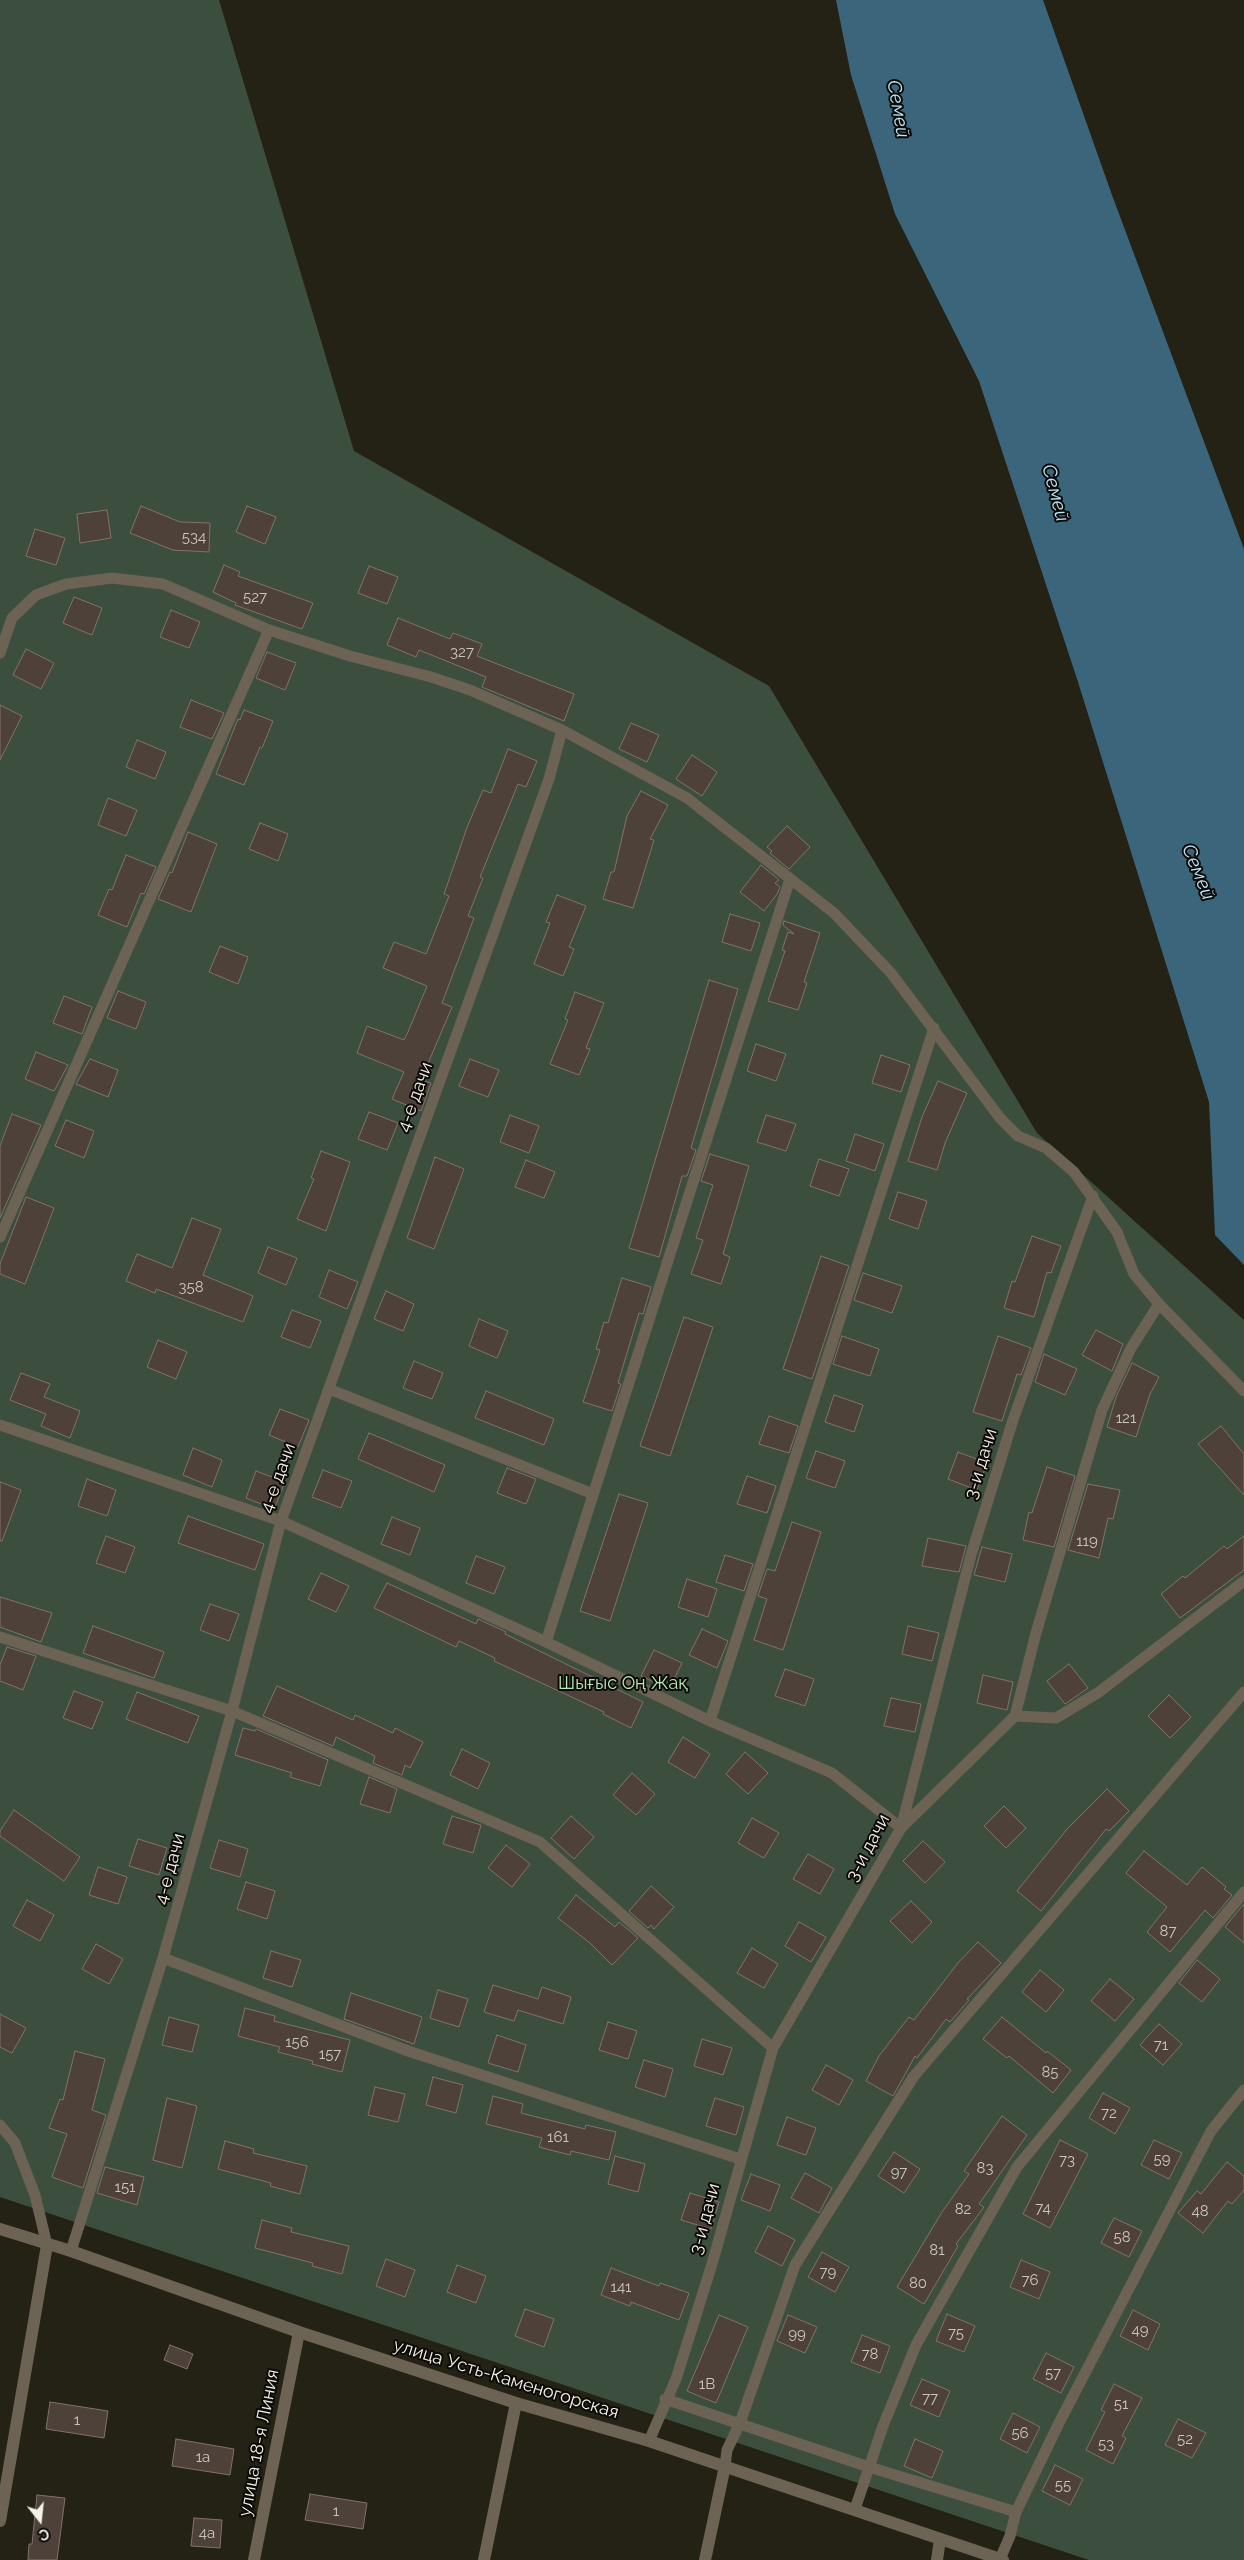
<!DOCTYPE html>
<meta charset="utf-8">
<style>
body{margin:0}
#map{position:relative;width:1244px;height:2560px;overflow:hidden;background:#242115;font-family:Raleway,sans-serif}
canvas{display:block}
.north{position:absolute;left:15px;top:2495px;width:50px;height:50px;-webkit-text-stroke:4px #0c0a06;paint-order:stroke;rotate:164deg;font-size:14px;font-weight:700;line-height:20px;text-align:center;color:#f3f1e9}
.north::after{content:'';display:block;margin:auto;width:18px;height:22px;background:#f3f1e9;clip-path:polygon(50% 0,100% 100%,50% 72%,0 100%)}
</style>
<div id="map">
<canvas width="1244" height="2560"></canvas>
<div class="north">С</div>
</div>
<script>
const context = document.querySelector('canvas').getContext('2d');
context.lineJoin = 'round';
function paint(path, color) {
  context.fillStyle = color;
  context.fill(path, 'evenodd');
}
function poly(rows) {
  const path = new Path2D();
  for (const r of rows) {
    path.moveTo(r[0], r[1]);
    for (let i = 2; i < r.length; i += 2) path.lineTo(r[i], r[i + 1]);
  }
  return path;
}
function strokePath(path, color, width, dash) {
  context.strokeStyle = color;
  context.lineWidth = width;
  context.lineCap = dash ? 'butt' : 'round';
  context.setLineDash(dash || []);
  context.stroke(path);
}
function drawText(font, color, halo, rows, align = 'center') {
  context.font = font + ' Raleway,sans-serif';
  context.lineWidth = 4;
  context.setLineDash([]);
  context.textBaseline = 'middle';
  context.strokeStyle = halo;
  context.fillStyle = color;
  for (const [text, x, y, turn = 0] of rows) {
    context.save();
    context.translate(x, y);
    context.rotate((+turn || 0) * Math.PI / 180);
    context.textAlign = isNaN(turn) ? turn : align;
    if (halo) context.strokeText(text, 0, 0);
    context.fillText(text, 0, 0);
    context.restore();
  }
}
paint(poly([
 [0,0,219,0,354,451,769,686,1037,1133,1244,1320,1244,2560,1089,2560,0,2197]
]), '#3c4f3e');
paint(poly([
 [836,0,1043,0,1112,195,1244,549,1244,1265,1215,1235,1209,1102,1078,682,979,381,895,214,851,75]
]), '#3b657a');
const building = poly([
 [141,506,180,522,210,523,209,552,173,550,130,533,141,506],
 [247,506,276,517,265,544,236,532,247,506],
 [107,510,111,538,80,543,77,514,107,510],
 [35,529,65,538,56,565,26,556,35,529],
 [224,565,240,572,238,576,313,603,302,629,235,605,236,603,213,592,224,565],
 [369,566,398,577,387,604,358,593,369,566],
 [74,597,102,608,92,635,63,623,74,597],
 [171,610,200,622,189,648,160,637,171,610],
 [398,618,450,639,453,633,482,644,477,656,574,694,564,721,482,687,486,677,419,650,416,657,387,645,398,618],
 [26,649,54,663,41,689,13,675,26,649],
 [267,652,296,663,285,690,256,678,267,652],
 [191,700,224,713,212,739,180,727,191,700],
 [0,705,22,716,0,760,0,705],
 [244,710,273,721,262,748,260,747,244,785,216,774,238,719,240,720,244,710],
 [631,723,659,735,647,762,619,749,631,723],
 [137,740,166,752,155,779,126,767,137,740],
 [508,749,537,761,526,787,518,784,480,877,483,878,468,916,474,918,442,1003,452,1007,421,1080,431,1083,421,1111,392,1099,404,1072,357,1053,367,1026,404,1040,408,1032,427,986,383,968,394,942,426,954,449,896,444,894,468,825,483,790,491,793,508,749],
 [692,755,717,772,702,796,676,779,692,755],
 [641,791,668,805,650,839,654,840,633,908,603,899,611,872,614,872,627,816,641,791],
 [108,798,137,810,126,836,98,825,108,798],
 [260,823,288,834,278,861,249,849,260,823],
 [787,826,810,847,789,869,770,853,772,851,767,847,787,826],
 [188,832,217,844,191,912,158,899,170,872,172,873,188,832],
 [126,855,156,867,144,894,141,893,127,927,98,915,109,889,112,890,126,855],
 [761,865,779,880,775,883,780,887,777,894,764,911,740,892,761,865],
 [557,895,586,906,569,947,574,949,563,976,534,964,550,923,546,922,557,895],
 [730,914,760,923,751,951,722,942,730,914],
 [784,921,820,933,804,982,807,983,798,1010,768,1001,785,951,782,950,788,932,794,934,783,925,784,921],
 [220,946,248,957,238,984,209,972,220,946],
 [709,980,738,989,691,1148,696,1150,687,1176,682,1176,659,1257,629,1248,709,980],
 [118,991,146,1002,136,1029,107,1018,118,991],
 [575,992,604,1003,586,1048,590,1049,579,1075,550,1064,568,1020,565,1019,575,992],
 [64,996,92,1007,82,1034,53,1023,64,996],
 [756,1044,786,1054,776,1081,747,1071,756,1044],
 [36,1052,68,1065,54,1091,25,1079,36,1052],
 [881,1055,910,1065,901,1092,872,1083,881,1055],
 [90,1059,118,1070,108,1097,76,1084,90,1059],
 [470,1059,499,1070,488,1097,459,1086,470,1059],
 [938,1081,967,1093,945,1143,937,1170,908,1161,922,1117,938,1081],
 [369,1112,398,1123,387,1150,358,1139,369,1112],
 [12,1114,41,1125,0,1218,0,1146,12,1114],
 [510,1115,539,1126,529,1153,500,1142,510,1115],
 [766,1115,796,1124,786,1151,757,1142,766,1115],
 [66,1120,94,1131,84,1158,55,1146,66,1120],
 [855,1134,884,1144,875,1171,846,1161,855,1134],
 [321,1151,350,1162,326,1231,297,1219,314,1179,311,1178,321,1151],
 [710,1154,749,1166,723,1254,730,1257,721,1284,691,1274,703,1240,696,1238,713,1185,701,1181,710,1154],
 [435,1157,464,1169,434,1249,407,1238,435,1157],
 [819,1159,849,1169,839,1196,810,1186,819,1159],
 [526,1160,555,1172,544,1198,515,1187,526,1160],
 [898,1192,927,1201,918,1229,889,1219,898,1192],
 [26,1197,54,1208,25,1284,0,1274,0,1264,26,1197],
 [192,1218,221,1229,203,1275,253,1296,243,1322,156,1289,155,1293,126,1281,137,1254,172,1268,192,1218],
 [1032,1236,1061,1246,1051,1273,1047,1272,1034,1317,1004,1308,1012,1281,1015,1282,1032,1236],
 [268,1247,297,1258,286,1285,258,1273,268,1247],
 [821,1256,849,1266,812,1379,783,1369,821,1256],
 [329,1270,358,1282,347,1309,319,1297,329,1270],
 [863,1273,902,1286,892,1313,854,1300,863,1273],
 [622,1278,651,1287,643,1314,639,1313,618,1383,621,1384,612,1411,583,1402,600,1350,596,1349,604,1322,608,1323,622,1278],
 [386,1291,414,1304,403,1331,374,1319,386,1291],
 [292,1310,321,1321,310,1348,281,1337,292,1310],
 [684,1317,713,1327,670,1456,640,1446,684,1317],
 [479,1319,508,1331,497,1358,469,1346,479,1319],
 [1096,1330,1123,1344,1112,1371,1082,1355,1096,1330],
 [842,1336,879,1349,870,1376,833,1364,842,1336],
 [998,1336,1031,1348,1021,1375,1017,1374,1002,1421,973,1412,998,1336],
 [158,1340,187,1352,176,1379,147,1367,158,1340],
 [1044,1354,1077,1369,1065,1395,1035,1382,1044,1354],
 [414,1361,443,1373,432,1399,403,1388,414,1361],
 [1132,1363,1159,1377,1150,1394,1136,1437,1107,1427,1116,1397,1132,1363],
 [21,1373,50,1384,44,1397,80,1411,70,1438,41,1426,46,1414,10,1400,21,1373],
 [486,1391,554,1419,544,1445,475,1418,486,1391],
 [834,1395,863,1405,854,1432,825,1422,834,1395],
 [280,1409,309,1420,298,1447,269,1435,280,1409],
 [769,1416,798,1426,789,1453,759,1444,769,1416],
 [1221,1426,1244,1454,1244,1495,1198,1444,1221,1426],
 [369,1433,445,1465,434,1492,358,1459,369,1433],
 [193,1448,222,1460,212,1487,183,1475,193,1448],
 [816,1451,845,1461,835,1488,806,1478,816,1451],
 [958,1452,987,1463,977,1490,948,1479,958,1452],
 [1047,1467,1075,1476,1054,1547,1023,1540,1029,1512,1032,1513,1047,1467],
 [507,1468,536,1479,526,1504,497,1493,507,1468],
 [323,1470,352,1481,341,1508,312,1497,323,1470],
 [256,1471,285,1482,274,1509,246,1498,256,1471],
 [747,1476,776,1486,767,1513,737,1504,747,1476],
 [87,1479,116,1490,107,1516,78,1506,87,1479],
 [0,1482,21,1490,2,1541,0,1541,0,1482],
 [1088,1484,1120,1490,1113,1519,1108,1518,1099,1558,1068,1550,1088,1484],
 [619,1494,648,1503,610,1621,580,1611,619,1494],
 [188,1516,264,1544,255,1570,178,1543,188,1516],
 [392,1517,420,1528,410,1555,381,1544,392,1517],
 [792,1522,821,1532,783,1650,754,1640,767,1599,758,1596,767,1569,775,1571,792,1522],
 [106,1536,135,1547,125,1573,96,1563,106,1536],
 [1244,1536,1244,1570,1180,1618,1161,1594,1183,1576,1185,1578,1224,1546,1227,1549,1244,1536],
 [928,1538,966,1546,959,1572,922,1566,928,1538],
 [982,1547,1012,1554,1005,1582,974,1575,982,1547],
 [725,1555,753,1564,744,1591,716,1582,725,1555],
 [476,1556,505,1567,494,1594,466,1583,476,1556],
 [321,1573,349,1586,336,1612,308,1599,321,1573],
 [687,1579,717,1589,708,1617,678,1607,687,1579],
 [387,1583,476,1624,478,1619,506,1632,505,1634,643,1702,631,1728,603,1714,604,1712,494,1661,495,1658,459,1641,456,1647,374,1608,387,1583],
 [0,1597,52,1613,41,1642,0,1627,0,1597],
 [210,1604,239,1614,229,1641,200,1630,210,1604],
 [93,1626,164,1652,154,1678,83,1653,93,1626],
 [908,1626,939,1633,932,1661,902,1654,908,1626],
 [702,1629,728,1641,717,1668,689,1655,702,1629],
 [7,1647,36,1656,23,1690,0,1681,0,1665,7,1647],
 [654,1650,682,1663,669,1689,641,1676,654,1650],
 [1069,1664,1088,1688,1065,1704,1047,1681,1069,1664],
 [785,1669,814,1679,805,1706,775,1696,785,1669],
 [983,1675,1013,1682,1007,1710,977,1703,983,1675],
 [277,1686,353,1720,355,1715,393,1733,395,1728,423,1742,410,1768,405,1765,402,1775,373,1763,375,1756,336,1737,333,1746,263,1716,277,1686],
 [74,1691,103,1702,92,1729,63,1718,74,1691],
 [137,1692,199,1716,188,1743,126,1719,137,1692],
 [1169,1695,1191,1717,1170,1738,1148,1716,1169,1695],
 [891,1698,921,1704,915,1732,884,1726,891,1698],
 [243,1728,255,1731,256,1729,328,1760,320,1786,290,1777,292,1773,235,1755,243,1728],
 [683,1737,710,1754,695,1778,668,1762,683,1737],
 [462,1749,490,1763,478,1789,450,1775,462,1749],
 [745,1752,768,1773,748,1794,726,1774,745,1752],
 [632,1773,655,1794,636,1815,613,1795,632,1773],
 [369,1777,397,1789,390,1813,360,1804,369,1777],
 [1107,1789,1129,1811,1109,1831,1106,1829,1041,1911,1017,1891,1068,1828,1107,1789],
 [1004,1806,1026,1828,1006,1848,984,1826,1004,1806],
 [14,1810,80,1857,64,1881,0,1836,0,1831,14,1810],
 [452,1816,481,1825,473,1853,443,1844,452,1816],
 [571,1816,594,1837,574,1859,551,1838,571,1816],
 [752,1818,779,1833,764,1858,738,1843,752,1818],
 [138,1839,167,1848,159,1875,129,1866,138,1839],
 [219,1840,248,1849,240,1877,210,1868,219,1840],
 [923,1841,945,1862,925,1883,903,1861,923,1841],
 [506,1845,530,1864,512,1887,488,1868,506,1845],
 [1144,1851,1187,1885,1202,1867,1226,1887,1224,1889,1232,1895,1213,1918,1205,1910,1170,1952,1147,1932,1167,1907,1126,1873,1144,1851],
 [808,1854,834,1869,820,1894,793,1879,808,1854],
 [98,1867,127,1877,118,1904,89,1895,98,1867],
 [246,1882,275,1891,267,1919,237,1909,246,1882],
 [651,1886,674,1907,654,1929,651,1925,648,1928,629,1911,651,1886],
 [576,1895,615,1927,619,1922,638,1938,612,1965,590,1943,558,1918,576,1895],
 [27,1900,54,1915,40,1941,13,1926,27,1900],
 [911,1901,932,1922,912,1943,890,1921,911,1901],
 [1243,1905,1244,1905,1244,1943,1225,1927,1243,1905],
 [799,1922,826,1937,811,1962,785,1946,799,1922],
 [978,1942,1001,1963,967,1999,969,2000,950,2022,946,2019,917,2058,915,2056,893,2096,866,2081,879,2056,909,2017,914,2020,958,1963,978,1942],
 [96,1944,123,1959,109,1984,82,1969,96,1944],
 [752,1948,778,1964,764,1988,737,1973,752,1948],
 [271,1951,301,1960,292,1987,263,1978,271,1951],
 [1197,1960,1220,1979,1202,2002,1179,1983,1197,1960],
 [1040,1970,1064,1990,1046,2012,1022,1992,1040,1970],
 [1110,1979,1134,1999,1115,2021,1091,2001,1110,1979],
 [493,1985,538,1999,542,1987,571,1997,563,2024,518,2010,514,2021,484,2012,493,1985],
 [438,1990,468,1999,459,2027,430,2018,438,1990],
 [351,1993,422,2017,414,2044,344,2019,351,1993],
 [245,2008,275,2016,274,2021,350,2040,342,2072,312,2064,313,2061,278,2052,280,2047,238,2036,245,2008],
 [0,2014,26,2028,12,2053,0,2047,0,2014],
 [169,2017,199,2025,192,2052,162,2045,169,2017],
 [1002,2017,1046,2053,1047,2051,1071,2070,1053,2093,1009,2056,1007,2058,983,2039,1002,2017],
 [608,2022,637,2031,628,2059,599,2050,608,2022],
 [1159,2024,1182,2044,1163,2065,1140,2045,1159,2024],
 [497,2035,526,2045,518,2072,488,2063,497,2035],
 [702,2039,732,2048,723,2075,694,2066,702,2039],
 [75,2051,105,2059,92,2110,106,2115,83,2188,52,2177,67,2134,49,2128,60,2099,63,2100,75,2051],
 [644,2060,673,2069,665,2097,635,2087,644,2060],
 [826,2065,853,2080,839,2105,812,2090,826,2065],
 [433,2077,463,2085,456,2113,426,2105,433,2077],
 [375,2087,405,2094,398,2122,368,2115,375,2087],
 [1103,2093,1130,2108,1115,2134,1089,2118,1103,2093],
 [493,2096,523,2104,521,2113,585,2129,586,2125,616,2132,609,2160,571,2151,570,2155,539,2147,542,2138,486,2124,493,2096],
 [167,2098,197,2106,182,2168,153,2160,167,2098],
 [715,2098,744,2107,736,2135,706,2126,715,2098],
 [1002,2116,1027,2135,979,2204,984,2207,956,2244,958,2246,924,2304,897,2287,942,2212,969,2174,964,2171,1002,2116],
 [787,2117,816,2128,806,2155,777,2145,787,2117],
 [1060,2140,1088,2154,1050,2228,1023,2214,1060,2140],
 [1154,2140,1182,2153,1169,2179,1141,2165,1154,2140],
 [225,2141,254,2149,253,2153,307,2166,300,2194,270,2186,271,2183,218,2169,225,2141],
 [894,2152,920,2169,904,2193,878,2176,894,2152],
 [615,2156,645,2164,638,2192,608,2184,615,2156],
 [1227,2162,1244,2176,1244,2190,1232,2204,1228,2201,1203,2233,1178,2213,1197,2191,1201,2194,1227,2162],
 [105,2167,144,2177,137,2205,97,2193,105,2167],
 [805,2173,832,2188,819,2213,791,2198,805,2173],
 [751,2174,780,2185,770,2211,741,2200,751,2174],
 [690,2193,719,2202,711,2229,681,2220,690,2193],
 [1114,2218,1142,2231,1129,2257,1101,2243,1114,2218],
 [262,2220,292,2228,291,2232,349,2246,342,2274,312,2266,313,2263,255,2248,262,2220],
 [768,2226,795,2240,782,2266,755,2252,768,2226],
 [822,2252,849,2267,835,2292,808,2277,822,2252],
 [386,2259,415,2270,405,2297,376,2286,386,2259],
 [1021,2260,1050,2272,1039,2299,1010,2287,1021,2260],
 [457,2265,486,2276,476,2303,447,2292,457,2265],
 [611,2268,659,2286,660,2283,689,2293,679,2320,631,2302,630,2306,601,2295,611,2268],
 [525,2309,554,2319,544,2347,515,2336,525,2309],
 [1133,2310,1160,2324,1148,2350,1120,2336,1133,2310],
 [947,2314,975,2326,964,2352,936,2341,947,2314],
 [719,2315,748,2327,716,2403,687,2391,719,2315],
 [788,2315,817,2327,805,2353,777,2341,788,2315],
 [862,2335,890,2346,880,2373,851,2362,862,2335],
 [170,2345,193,2354,187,2369,164,2360,170,2345],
 [1046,2353,1074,2367,1061,2393,1033,2379,1046,2353],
 [922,2379,950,2391,939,2417,910,2405,922,2379],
 [1114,2384,1142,2398,1122,2436,1126,2438,1113,2464,1086,2450,1105,2412,1101,2410,1114,2384],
 [50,2402,108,2411,104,2438,46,2429,50,2402],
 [1013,2413,1040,2427,1027,2453,1000,2439,1013,2413],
 [1178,2419,1206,2433,1192,2458,1165,2445,1178,2419],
 [176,2439,234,2449,230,2475,172,2466,176,2439],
 [915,2439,943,2451,932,2478,904,2466,915,2439],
 [1055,2465,1083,2479,1070,2505,1042,2491,1055,2465],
 [310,2494,367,2503,363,2529,305,2520,310,2494],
 [37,2495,65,2498,57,2560,28,2560,29,2544,32,2544,37,2495],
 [194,2518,222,2520,220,2548,191,2546,194,2518]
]);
paint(building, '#4e413a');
strokePath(building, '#81726b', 1);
strokePath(poly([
 [0,653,12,618,36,595,66,584,112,578,163,584,269,630,350,656,431,677,470,690,562,730,687,798,834,913,891,973,1000,1118,1018,1136,1046,1148,1074,1172,1117,1232,1134,1274,1159,1304,1244,1391],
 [0,1237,269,630],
 [329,1389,593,1494],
 [0,1425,281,1521,546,1642,710,1721,832,1773,901,1828,1015,1716,1056,1718,1099,1692,1244,1581],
 [0,1637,232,1711,540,1842,773,2048],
 [546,1642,790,879],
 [1015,1716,1036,1633,1102,1410,1131,1348,1159,1304],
 [710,1721,934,1028],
 [163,1958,408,2051,740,2159],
 [0,2125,15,2143,35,2195,47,2245],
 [71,2251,163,1958,232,1711,281,1521,549,779,562,730],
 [665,2399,869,2467,1016,2512],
 [649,2441,676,2379,712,2264,773,2048,901,1828,971,1555,1013,1420,1093,1196],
 [725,2466,727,2450,740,2423,795,2265,914,2076,1244,1692],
 [855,2509,883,2426,916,2345,1017,2167,1244,1892],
 [1000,2559,1010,2536,1016,2512,1059,2423,1211,2131,1244,2090]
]), '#6d6354', 11);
strokePath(poly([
 [0,2521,47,2245],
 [254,2560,299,2332],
 [484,2560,516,2403],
 [705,2560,725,2466],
 [937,2560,940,2539]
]), '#6d6354', 12);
strokePath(poly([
 [0,2229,71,2251,299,2332,516,2403,649,2441,1003,2560]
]), '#6d6354', 12);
drawText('15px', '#cac5bd', null, [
 ["534",194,537],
 ["527",255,597],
 ["327",462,652],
 ["358",191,1287],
 ["121",1126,1418],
 ["119",1087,1541],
 ["87",1168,1931],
 ["156",297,2042],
 ["71",1161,2045],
 ["157",330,2054],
 ["85",1050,2072],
 ["72",1109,2113],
 ["161",558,2137],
 ["59",1162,2159],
 ["73",1067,2160],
 ["83",985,2168],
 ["97",899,2172],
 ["151",125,2187],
 ["74",1043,2208],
 ["82",963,2209],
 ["48",1200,2211],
 ["58",1122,2237],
 ["81",937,2250],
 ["79",828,2272],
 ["76",1030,2280],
 ["80",918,2283],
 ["141",621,2287],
 ["49",1140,2330],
 ["75",956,2333],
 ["99",797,2334],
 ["78",870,2354],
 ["57",1053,2373],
 ["1В",707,2384],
 ["77",930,2398],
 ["51",1121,2404],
 ["1",77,2420],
 ["56",1020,2433],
 ["52",1185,2439],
 ["53",1106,2444],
 ["1а",203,2457],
 ["55",1063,2485],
 ["1",336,2511],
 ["4а",207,2533]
]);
drawText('18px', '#f3f1e9', '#0c0a06', [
 ["4-е дачи",415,1097,-70],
 ["3-и дачи",981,1464,-73],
 ["4-е дачи",278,1478,-70],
 ["3-и дачи",868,1848,-62],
 ["4-е дачи",170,1869,-75],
 ["3-и дачи",705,2219,-75],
 ["улица Усть-Каменогорская",506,2379,17],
 ["улица 18-я Линия",259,2443,-79]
]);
drawText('18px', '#b3e9b7', '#0c0a06', [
 ["Шығыс Оң Жақ",623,1684]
]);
drawText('italic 19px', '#bee8fe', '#0c0a06', [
 ["Семей",898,109,80],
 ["Семей",1055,493,75],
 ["Семей",1198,872,68]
]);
</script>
